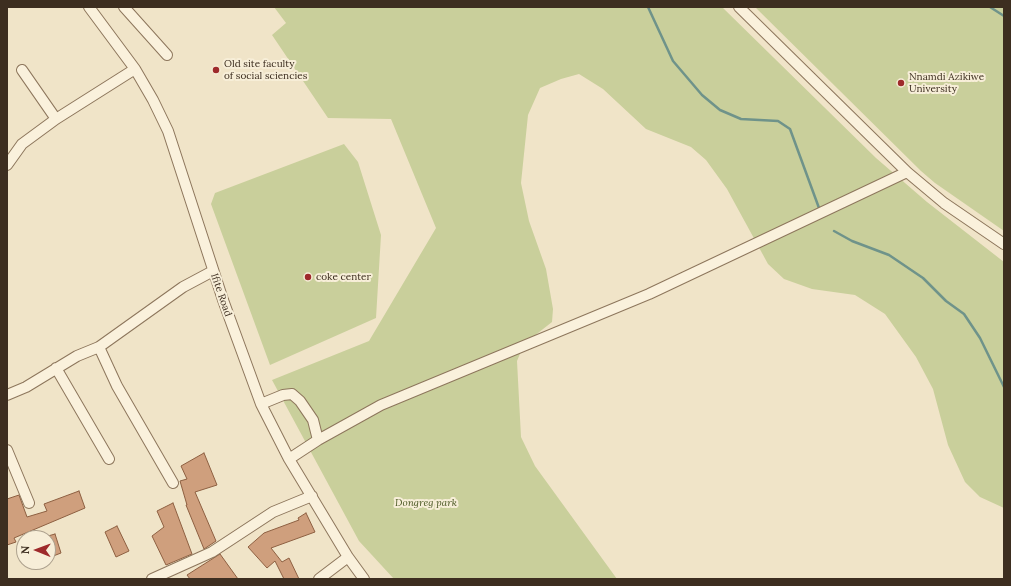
<!DOCTYPE html>
<style>
body{margin:0}
#map{position:relative;width:1011px;height:586px;overflow:hidden;background:#f0e4c8;font-family:Lora,serif}
canvas{display:block}
.frame{position:absolute;inset:0;border:8px solid #3d2e20;pointer-events:none}
.north{position:absolute;left:16px;top:530px;width:40px;height:40px;box-sizing:border-box;background:#f7eed8;border:1px solid #ada18e;border-radius:50%;rotate:271deg;font-size:11px;font-weight:700;line-height:16px;text-align:center;color:#3d2e20}
.north::after{content:'';display:block;margin:auto;width:14px;height:18px;background:#9e2a2b;clip-path:polygon(50% 0,100% 100%,50% 72%,0 100%)}
</style>
<div id="map">
<canvas width="1011" height="586"></canvas>
<div class="frame"></div>
<div class="north">N</div>
</div>
<script>
const context = document.querySelector('canvas').getContext('2d');
context.lineJoin = 'round';
function paint(path, color) {
  context.fillStyle = color;
  context.fill(path, 'evenodd');
}
function poly(rows) {
  const path = new Path2D();
  for (const r of rows) {
    path.moveTo(r[0], r[1]);
    for (let i = 2; i < r.length; i += 2) path.lineTo(r[i], r[i + 1]);
  }
  return path;
}
function strokePath(path, color, width, dash) {
  context.strokeStyle = color;
  context.lineWidth = width;
  context.lineCap = dash ? 'butt' : 'round';
  context.setLineDash(dash || []);
  context.stroke(path);
}
function drawText(font, color, halo, rows, align = 'center') {
  context.font = font + ' Lora,serif';
  context.lineWidth = 4;
  context.setLineDash([]);
  context.textBaseline = 'middle';
  context.strokeStyle = halo;
  context.fillStyle = color;
  for (const [text, x, y, turn = 0] of rows) {
    context.save();
    context.translate(x, y);
    context.rotate((+turn || 0) * Math.PI / 180);
    context.textAlign = isNaN(turn) ? turn : align;
    if (halo) context.strokeText(text, 0, 0);
    context.fillText(text, 0, 0);
    context.restore();
  }
}
paint(poly([
 [274,7,722,7,876,158,927,202,1004,262,1004,508,980,497,965,482,948,445,933,389,916,357,885,314,855,295,812,289,784,279,768,264,727,189,706,160,691,147,646,129,603,89,579,74,561,79,540,88,528,115,521,183,529,221,546,269,553,309,552,322,524,344,517,361,521,437,535,466,617,579,394,579,359,541,272,380,369,341,436,228,391,119,328,118,272,35,286,23],
 [755,7,1004,7,1004,231,935,183,921,171],
 [344,144,358,162,381,235,376,318,270,365,211,204,215,193]
]), '#c9cf9b');
strokePath(poly([
 [648,7,673,61,702,95,720,110,741,119,778,121,790,129,819,208],
 [990,7,1004,16],
 [834,231,852,241,889,255,923,278,946,301,964,314,980,338,1004,387]
]), '#6f938a', 2.5);
const building = poly([
 [204,453,217,485,195,492,216,541,204,549,186,505,187,505,180,481,187,479,181,466,204,453],
 [79,491,85,508,14,538,16,542,7,545,7,499,19,495,27,517,47,511,44,504,79,491],
 [173,503,192,554,166,565,152,536,164,527,157,511,173,503],
 [306,513,315,532,271,548,282,562,289,558,299,579,284,579,275,561,267,568,248,547,264,533,299,520,298,518,306,513],
 [117,526,129,551,116,557,105,532,117,526],
 [55,534,61,553,48,558,48,536,55,534],
 [220,554,238,579,190,579,187,575,220,554]
]);
paint(building, '#cf9f7d');
strokePath(building, '#8d5f41', 1);
const minor = poly([
 [89,7,135,69,153,100,168,131,223,300,261,404,289,459,348,557,364,579],
 [124,7,167,55],
 [739,7,907,172,944,203,1004,244],
 [22,70,56,119],
 [7,165,22,144,56,119,135,69],
 [99,347,117,386,173,483],
 [56,368,109,459],
 [7,395,26,387,77,356,99,347,183,287,213,271],
 [261,404,283,395,292,394,300,401,313,420,318,440],
 [7,450,29,503],
 [289,459,318,440,381,405,649,294,907,172],
 [152,579,212,552,273,512,312,496],
 [319,579,348,557]
]);
strokePath(minor, '#8d765c', 12);
strokePath(minor, '#faf1dc', 10);
for (const [x, y, r, color] of [
 [216,70,4,"#9e2a2b"],
 [901,83,4,"#9e2a2b"],
 [308,277,4,"#9e2a2b"]
]) {
  const dot = new Path2D();
  dot.arc(x, y, r, 0, 2 * Math.PI);
  context.fillStyle = color;
  context.fill(dot);
  strokePath(dot, '#f7eed8', 1.5);
}
drawText('10px', '#3d2e20', '#f7eed8', [
 ["Old site faculty",224,64],
 ["of social sciencies",224,76],
 ["Nnamdi Azikiwe",909,77],
 ["University",909,89],
 ["coke center",316,277]
], 'left');
drawText('10px', '#3d2e20', '#f7eed8', [
 ["Ifite Road",221,295,71]
]);
drawText('italic 10px', '#4d5a26', '#f7eed8', [
 ["Dongreg park",426,503]
]);
</script>
